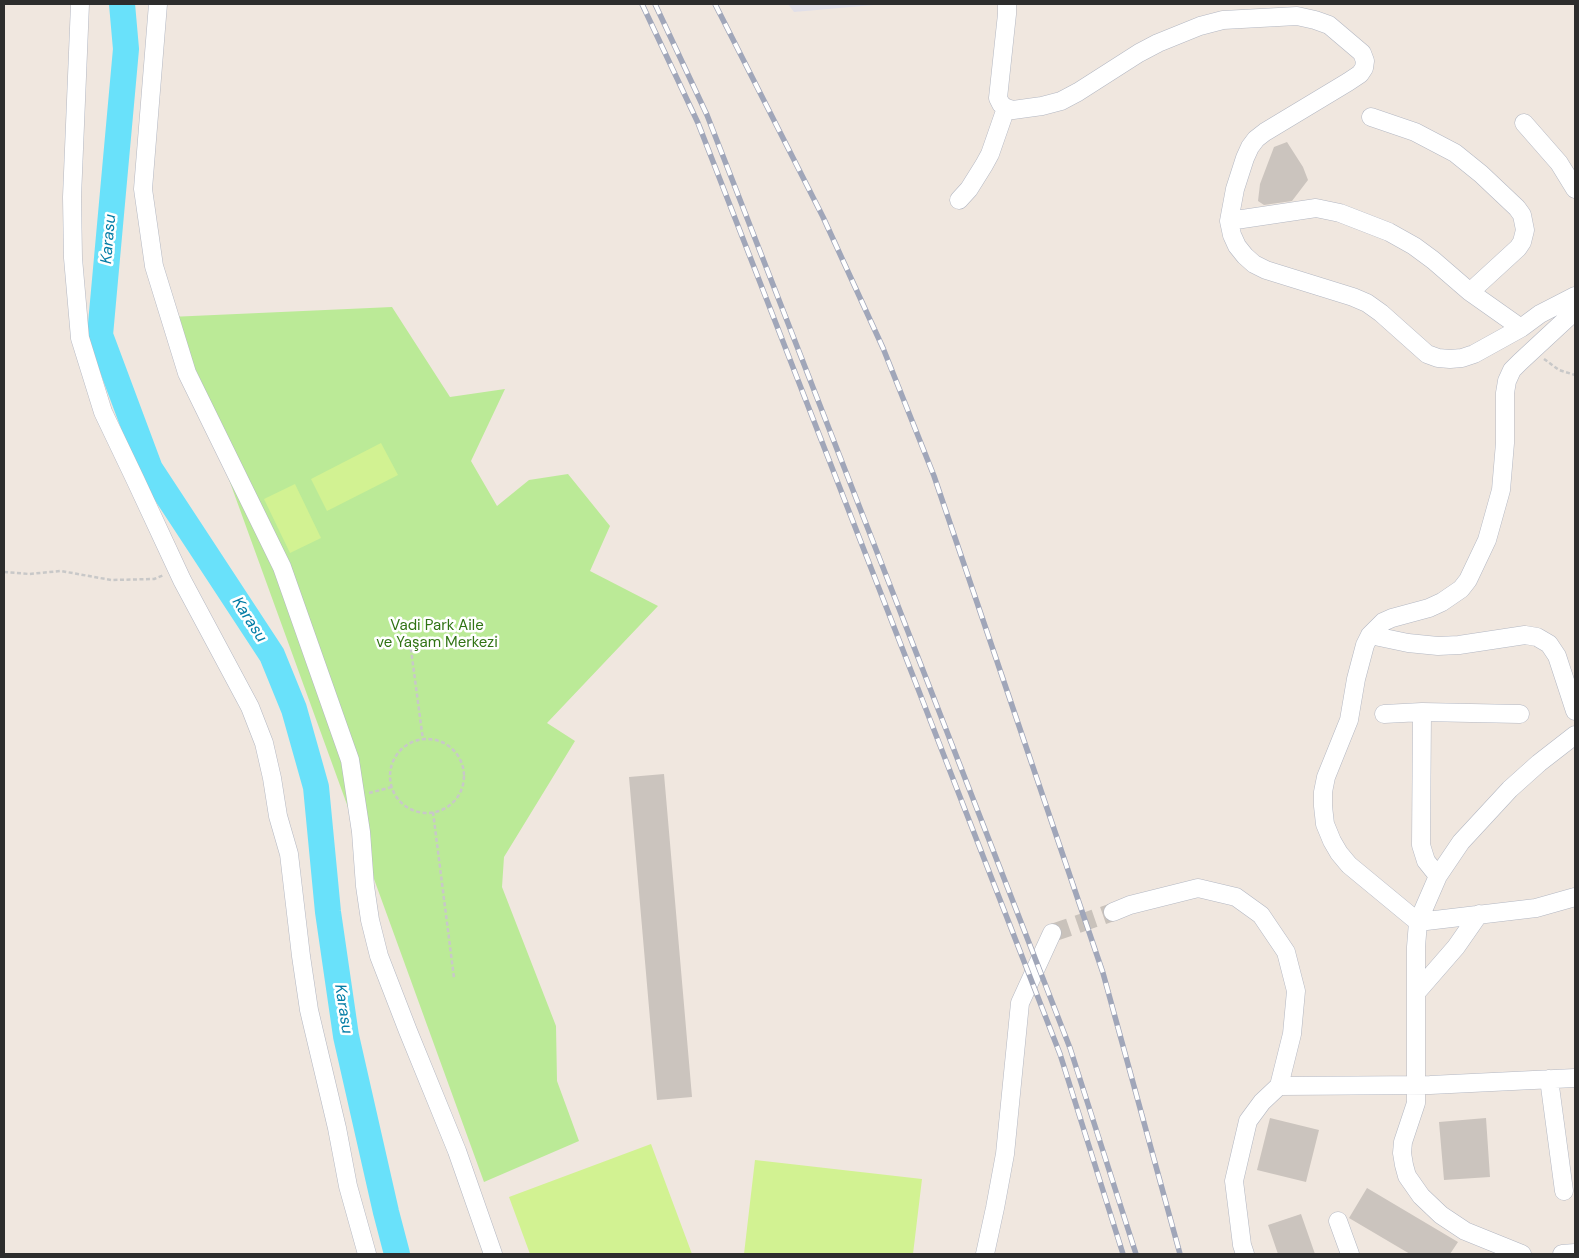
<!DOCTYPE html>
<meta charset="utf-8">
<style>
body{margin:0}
#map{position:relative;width:1579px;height:1258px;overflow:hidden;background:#f0e7df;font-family:"DM Sans",sans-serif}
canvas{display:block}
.frame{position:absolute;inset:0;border:5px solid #2d2d2d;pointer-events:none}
</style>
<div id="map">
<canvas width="1579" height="1258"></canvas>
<div class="frame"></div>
</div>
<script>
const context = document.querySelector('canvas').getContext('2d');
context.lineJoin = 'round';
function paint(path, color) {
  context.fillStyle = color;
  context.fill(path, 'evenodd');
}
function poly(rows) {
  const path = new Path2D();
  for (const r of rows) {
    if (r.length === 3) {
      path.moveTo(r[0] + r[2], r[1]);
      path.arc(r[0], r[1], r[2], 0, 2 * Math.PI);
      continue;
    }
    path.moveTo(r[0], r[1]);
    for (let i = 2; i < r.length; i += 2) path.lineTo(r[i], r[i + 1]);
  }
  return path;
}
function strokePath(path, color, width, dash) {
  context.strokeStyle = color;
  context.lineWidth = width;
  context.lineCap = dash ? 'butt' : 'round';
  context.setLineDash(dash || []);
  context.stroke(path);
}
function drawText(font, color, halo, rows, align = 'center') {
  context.font = font + ' "DM Sans",sans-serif';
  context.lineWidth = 5;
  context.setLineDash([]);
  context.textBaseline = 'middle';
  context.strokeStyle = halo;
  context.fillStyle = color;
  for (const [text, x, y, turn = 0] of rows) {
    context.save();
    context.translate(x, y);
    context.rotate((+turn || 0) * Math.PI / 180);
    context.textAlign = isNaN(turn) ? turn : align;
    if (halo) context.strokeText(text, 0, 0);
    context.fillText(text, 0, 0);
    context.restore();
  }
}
paint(poly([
 [788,4,885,4,794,12]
]), '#e1dfe8');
paint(poly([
 [392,307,450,397,505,389,471,461,497,506,529,480,568,474,610,526,590,571,658,606,547,723,575,741,504,857,502,887,556,1026,557,1081,579,1141,484,1182,170,317]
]), '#bbea97');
paint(poly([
 [381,443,398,475,327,511,311,479],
 [295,484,321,538,290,553,264,499],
 [651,1144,692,1254,530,1254,509,1197],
 [755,1160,922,1179,913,1254,744,1254]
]), '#d2f292');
strokePath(poly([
 [122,4,126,49,100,335,150,469,272,655,294,709,316,787,328,912,346,1036,386,1212,397,1254]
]), '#69e1fa', 26);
paint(poly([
 [1287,142,1303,167,1308,180,1292,201,1264,205,1258,201,1260,184,1274,147],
 [664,774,692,1097,657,1100,629,777],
 [1270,1118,1319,1130,1306,1182,1257,1170],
 [1486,1118,1490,1177,1444,1180,1439,1122],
 [1367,1188,1458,1242,1450,1254,1410,1254,1349,1218],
 [1301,1214,1315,1254,1278,1254,1268,1225]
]), '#cbc4be');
strokePath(poly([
 [1052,933,1113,912]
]), '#c9c2bb', 18, [18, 9]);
const minor = poly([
 [80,4,72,197,73,258,80,338,103,412,135,479,182,580,250,707,264,743,272,778,278,816,289,854,301,956,309,1010,337,1128,348,1186,367,1254],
 [158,4,143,189,154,266,187,373,282,567,350,760,361,832,365,886,370,920,379,956,408,1031,457,1151,493,1254],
 [1007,4,1007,14,998,98,1001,104,1006,108,1013,110,1042,106,1061,101,1078,92,1139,53,1158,43,1200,26,1223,20,1297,16,1315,20,1329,25,1362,53,1365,61,1364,68,1360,74,1348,82,1265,132,1256,139,1250,147,1245,158,1235,189,1229,221,1232,235,1237,246,1245,256,1254,264,1266,270,1353,297,1367,303,1381,313,1427,354,1438,358,1450,359,1462,358,1474,354,1521,328,1540,314,1575,296],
 [1371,117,1415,132,1455,153,1481,174,1517,208,1522,215,1525,230,1522,242,1518,248,1470,292],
 [1524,123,1559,163,1575,189],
 [959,200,969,189,984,165,990,154,1006,108],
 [1229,221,1316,208,1340,213,1389,232,1414,246,1433,260,1470,292,1521,328],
 [1575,311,1520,362,1512,370,1507,381,1505,393,1505,443,1501,490,1487,540,1468,580,1461,589,1442,602,1429,608,1392,618,1383,622,1370,635,1365,645,1356,679,1349,720,1326,777,1323,792,1323,806,1325,824,1332,841,1339,853,1349,865,1418,922,1536,908,1575,897],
 [1370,635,1408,643,1438,646,1459,645,1525,635,1537,637,1549,644,1557,656,1575,711],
 [1422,712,1421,845,1426,861,1438,876],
 [1384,714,1422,712,1520,714],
 [1113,912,1130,905,1198,888,1236,897,1261,915,1286,952,1296,991,1292,1034,1279,1086],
 [1416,993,1456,947,1479,914],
 [1549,1079,1564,1191],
 [1338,1221,1350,1254],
 [985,1254,995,1208,1005,1154,1020,1003,1052,933],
 [1245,1254,1242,1245,1234,1181,1248,1121,1262,1102,1279,1086,1430,1085,1575,1078],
 [1522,1254,1465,1231,1441,1215,1421,1196,1407,1176,1404,1165,1402,1153,1403,1142,1416,1103,1416,947,1418,922,1438,876,1461,842,1510,789,1539,763,1575,735],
 [1562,1254,1575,1253]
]);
strokePath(minor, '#b3b7c2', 19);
strokePath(poly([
 [1544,359,1559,370,1575,375],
 [4,572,29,574,61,571,111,580,154,579,164,575],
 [410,642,423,740],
 [427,776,37],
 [369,793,392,787],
 [433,812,454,978]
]), '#c8c8c8', 2.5, [4, 2.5]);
strokePath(minor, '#fff', 18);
const rail = poly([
 [642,4,698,123,1060,1054,1123,1254],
 [655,4,707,115,1070,1048,1136,1254],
 [715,4,823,217,883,348,934,476,1103,973,1180,1254]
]);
strokePath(rail, '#a0a6b9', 5.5);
strokePath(rail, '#fff', 4, [11]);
drawText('15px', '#307314', '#fff', [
 ["Vadi Park Aile",437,626],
 ["ve Yaşam Merkezi",437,643]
]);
drawText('italic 16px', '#027ca5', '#fff', [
 ["Karasu",109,239,-85],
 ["Karasu",249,620,57],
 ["Karasu",343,1009,81]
]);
</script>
